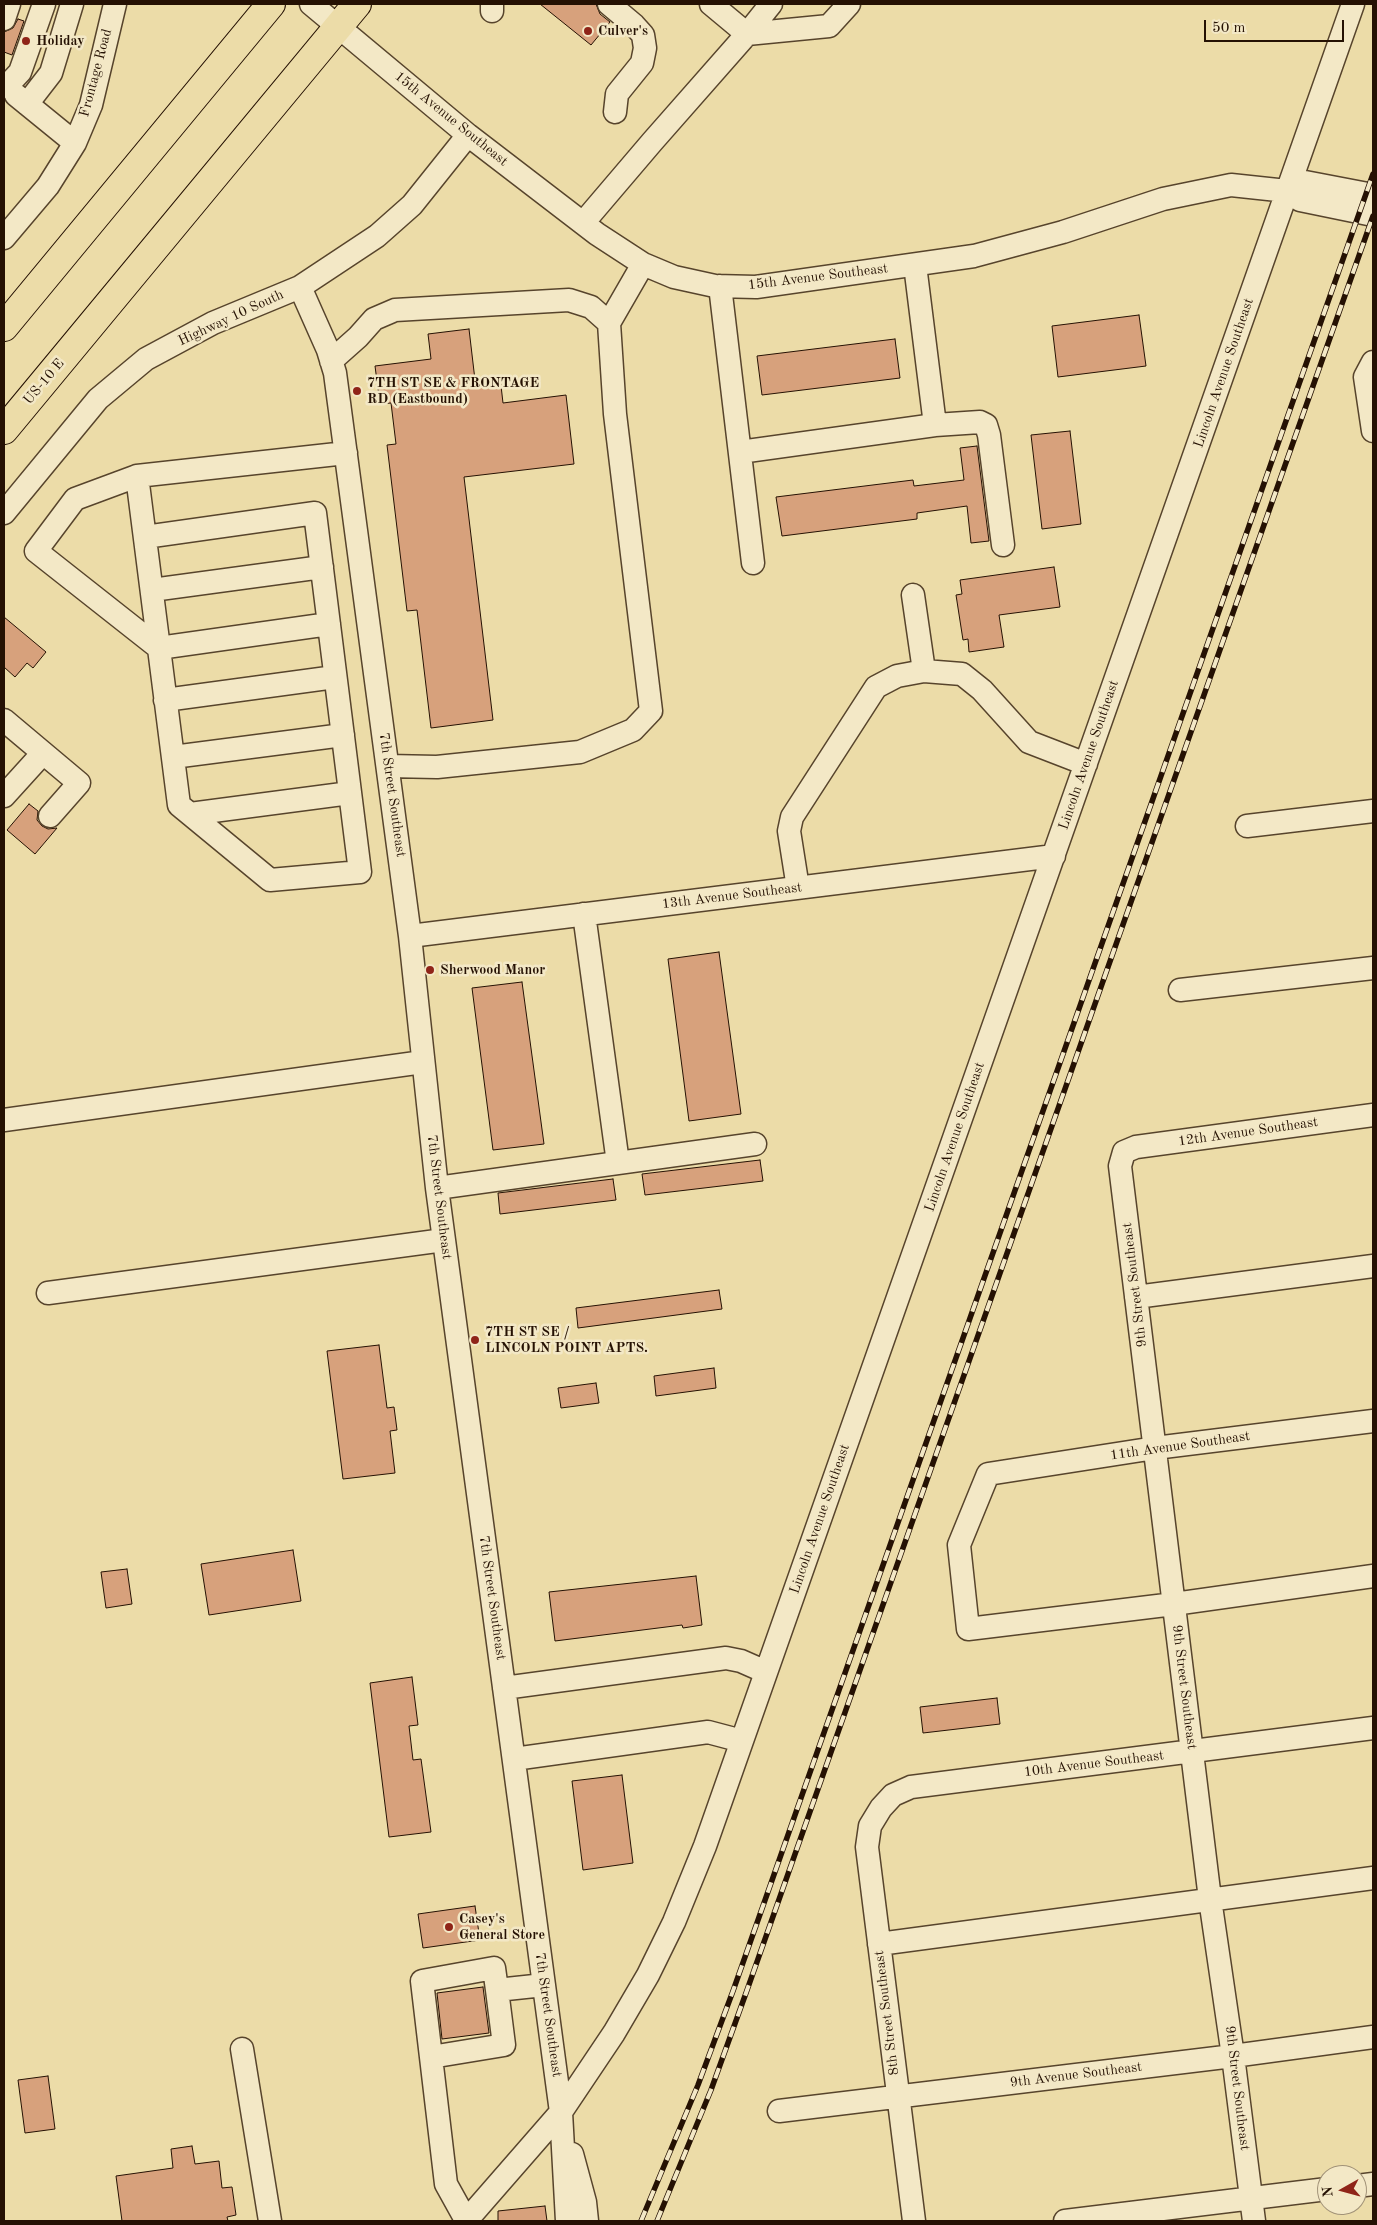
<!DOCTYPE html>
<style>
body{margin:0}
#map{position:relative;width:1377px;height:2225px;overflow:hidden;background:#ecdca8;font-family:"Old Standard TT",serif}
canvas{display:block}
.frame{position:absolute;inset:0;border:5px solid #251103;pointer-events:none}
.north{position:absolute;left:1317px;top:2165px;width:50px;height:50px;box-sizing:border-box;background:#f3e8c6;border:1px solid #a19278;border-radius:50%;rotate:263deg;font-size:14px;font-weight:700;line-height:20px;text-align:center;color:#251103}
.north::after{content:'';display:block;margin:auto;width:18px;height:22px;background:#8f2418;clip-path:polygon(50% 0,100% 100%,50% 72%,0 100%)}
.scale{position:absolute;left:1204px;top:20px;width:140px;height:22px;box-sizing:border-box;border:2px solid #251103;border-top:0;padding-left:6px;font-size:15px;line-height:18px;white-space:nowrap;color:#251103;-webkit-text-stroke:4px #f3e8c6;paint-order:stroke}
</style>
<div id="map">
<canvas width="1377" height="2225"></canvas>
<div class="frame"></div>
<div class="north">N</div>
<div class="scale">50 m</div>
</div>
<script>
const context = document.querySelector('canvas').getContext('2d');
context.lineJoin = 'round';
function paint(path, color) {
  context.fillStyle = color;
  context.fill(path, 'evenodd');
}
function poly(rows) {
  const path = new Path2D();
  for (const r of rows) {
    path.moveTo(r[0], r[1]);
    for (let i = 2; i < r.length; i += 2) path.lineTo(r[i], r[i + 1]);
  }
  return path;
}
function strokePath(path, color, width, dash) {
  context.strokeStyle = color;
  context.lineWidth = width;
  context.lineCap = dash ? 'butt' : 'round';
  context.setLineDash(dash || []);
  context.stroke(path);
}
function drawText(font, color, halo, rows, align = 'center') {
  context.font = font + ' "Old Standard TT",serif';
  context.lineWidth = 5;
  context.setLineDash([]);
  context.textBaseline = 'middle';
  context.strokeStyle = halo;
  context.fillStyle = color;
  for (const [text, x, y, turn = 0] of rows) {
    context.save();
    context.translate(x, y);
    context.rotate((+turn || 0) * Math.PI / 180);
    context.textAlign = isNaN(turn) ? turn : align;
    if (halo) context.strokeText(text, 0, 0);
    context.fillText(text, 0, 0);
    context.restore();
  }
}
const building = poly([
 [540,4,596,4,600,14,610,22,591,45,540,4],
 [18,19,24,21,12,55,4,52,4,32,13,28,18,19],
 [1139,315,1146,366,1058,377,1052,326,1139,315],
 [469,329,475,380,500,377,503,403,566,395,574,464,464,477,493,720,431,728,417,610,407,611,387,445,396,444,391,403,380,404,375,366,431,359,428,334,469,329],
 [895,339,900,378,762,395,757,356,895,339],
 [1070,431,1081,524,1042,529,1031,435,1070,431],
 [977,446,989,541,971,543,967,506,917,513,917,519,782,536,776,497,913,480,914,486,964,480,960,448,977,446],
 [1054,567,1060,607,999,615,1004,647,969,652,968,639,963,640,956,595,962,594,960,580,1054,567],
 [4,617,46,652,33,668,27,663,15,677,4,667,4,617],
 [29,804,38,811,37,820,42,826,48,829,57,828,35,854,7,830,29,804],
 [719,952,741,1114,689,1121,668,959,719,952],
 [522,982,544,1144,493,1150,472,988,522,982],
 [760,1160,763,1181,645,1195,642,1174,760,1160],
 [613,1179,616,1200,500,1214,498,1193,613,1179],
 [719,1290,722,1309,578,1328,576,1308,719,1290],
 [379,1345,387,1408,394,1407,397,1430,390,1431,395,1473,343,1479,327,1351,379,1345],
 [714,1368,716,1388,656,1396,654,1376,714,1368],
 [596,1383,599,1403,561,1408,558,1388,596,1383],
 [293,1550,301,1601,209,1615,201,1564,293,1550],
 [127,1569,132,1604,106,1608,101,1572,127,1569],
 [696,1576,702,1625,683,1628,682,1625,555,1641,549,1592,696,1576],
 [412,1677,418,1725,409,1726,413,1760,421,1759,431,1832,389,1837,370,1683,412,1677],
 [997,1698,1000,1724,923,1733,920,1707,997,1698],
 [622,1775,633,1863,583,1870,572,1781,622,1775],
 [475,1906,480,1940,423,1948,418,1914,475,1906],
 [483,1987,489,2033,442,2039,437,1993,483,1987],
 [48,2076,55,2129,25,2133,18,2080,48,2076],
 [192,2146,195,2164,219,2161,222,2188,232,2187,236,2215,227,2217,228,2221,122,2221,116,2176,173,2168,171,2149,192,2146],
 [545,2206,547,2221,498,2221,498,2211,545,2206]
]);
paint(building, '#d7a17c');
strokePath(building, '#251103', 1);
const minor = poly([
 [311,4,468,135,597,234,643,264,674,277,715,286,756,287,974,256,1063,232,1163,199,1231,185,1287,191,1300,200,1373,215],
 [609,4,634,25,643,35,645,48,642,63,617,94,615,112],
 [711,4,747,34,771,4],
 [492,11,492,4],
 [4,19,9,4],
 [6,87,20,72,44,4],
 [16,95,75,143],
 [27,104,51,73,72,4],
 [1287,191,1305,182,1373,195],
 [583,223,652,142,747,34,829,26,849,4],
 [4,238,48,186,75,143,91,105,115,4],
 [915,265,935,425],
 [720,286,753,563],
 [300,287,328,350,335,373,410,936,437,1188,561,2112,567,2221],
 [331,361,358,337,374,319,395,310,569,300,591,307,609,323],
 [1373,362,1365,377,1373,431],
 [740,452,935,425,980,422,986,425,989,435,1003,545],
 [137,476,75,499,36,551,159,648,329,624],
 [4,513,98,399,146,359,213,323,300,287,377,236,412,205,468,135],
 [145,537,315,513,360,872,270,880,179,805,137,476,346,453],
 [152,590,322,567],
 [913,595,924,671],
 [165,700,335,677],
 [4,720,79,783,50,816],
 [173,757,343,735],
 [388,766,437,767,580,752,633,730,651,711,615,414,609,323,643,264],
 [4,796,43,753],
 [190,814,350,793],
 [1247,826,1373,811],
 [798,888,789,831,792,817,876,687,897,676,924,671,962,674,982,690,1029,742,1086,764],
 [584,914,618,1163],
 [410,936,1054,856],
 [1180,990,1373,968],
 [4,1120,423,1062],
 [437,1188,755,1144],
 [48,1293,444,1240],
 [1136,1297,1373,1266],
 [1373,1421,1155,1448,988,1474,959,1545,968,1629,1174,1604,1373,1576],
 [504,1688,726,1658,741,1661,766,1672],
 [514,1759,708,1732,742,1741],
 [879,1944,1373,1878],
 [242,2049,270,2221],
 [431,2057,504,2045,497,1990],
 [779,2111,1233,2056,1373,2037],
 [572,2154,585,2202,587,2221],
 [1357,2186,1373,2184],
 [466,2220,446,2184,422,1981,494,1968,497,1990,544,1985],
 [466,2221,561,2112,614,2033,648,1975,674,1922,705,1846,1353,4],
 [914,2221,867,1847,870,1826,881,1808,893,1795,911,1787,1373,1728],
 [1065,2221,1327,2189],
 [1254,2221,1233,2056,1210,1899,1120,1166,1124,1152,1136,1147,1373,1115]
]);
const highway = poly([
 [4,327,271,4],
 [4,430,357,4]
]);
strokePath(minor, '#57442c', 25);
strokePath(highway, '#251103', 30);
strokePath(minor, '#f3e8c6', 22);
strokePath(highway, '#ecdca8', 28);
const rail = poly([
 [641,2221,698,2085,733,1991,1373,174],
 [657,2221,711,2090,746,1993,1373,216]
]);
strokePath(rail, '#251103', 5.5);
strokePath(rail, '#f3e8c6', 4, [11]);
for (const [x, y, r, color] of [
 [588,31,5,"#8f2418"],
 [26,41,5,"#8f2418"],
 [357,391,5,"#8f2418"],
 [430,970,5,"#8f2418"],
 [475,1340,5,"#8f2418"],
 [449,1927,5,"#8f2418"]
]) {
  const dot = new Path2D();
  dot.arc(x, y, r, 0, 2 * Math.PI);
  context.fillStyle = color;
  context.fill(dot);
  strokePath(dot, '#f3e8c6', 2);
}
drawText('bold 14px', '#251103', '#f3e8c6', [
 ["Culver's",598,31],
 ["Holiday",36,41],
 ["7TH ST SE & FRONTAGE",367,383],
 ["RD (Eastbound)",367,399],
 ["Sherwood Manor",440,970],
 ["7TH ST SE /",485,1332],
 ["LINCOLN POINT APTS.",485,1348],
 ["Casey's",459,1919],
 ["General Store",459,1935]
], 'left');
drawText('14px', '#251103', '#f3e8c6', [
 ["Frontage Road",96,73,-75],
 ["15th Avenue Southeast",451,119,39],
 ["15th Avenue Southeast",818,277,-7],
 ["Highway 10 South",231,318,-25],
 ["Lincoln Avenue Southeast",1224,373,-71],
 ["US-10 E",44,382,-50],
 ["Lincoln Avenue Southeast",1089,755,-71],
 ["7th Street Southeast",392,795,82],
 ["13th Avenue Southeast",732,896,-7],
 ["12th Avenue Southeast",1248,1132,-8],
 ["Lincoln Avenue Southeast",955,1137,-71],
 ["7th Street Southeast",439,1197,83],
 ["9th Street Southeast",1135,1285,-97],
 ["11th Avenue Southeast",1180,1446,-8],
 ["Lincoln Avenue Southeast",820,1519,-71],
 ["7th Street Southeast",492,1598,82],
 ["9th Street Southeast",1184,1687,83],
 ["10th Avenue Southeast",1094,1764,-7],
 ["8th Street Southeast",887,2013,-97],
 ["7th Street Southeast",548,2015,82],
 ["9th Avenue Southeast",1076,2075,-7],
 ["9th Street Southeast",1237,2088,83]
]);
</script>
